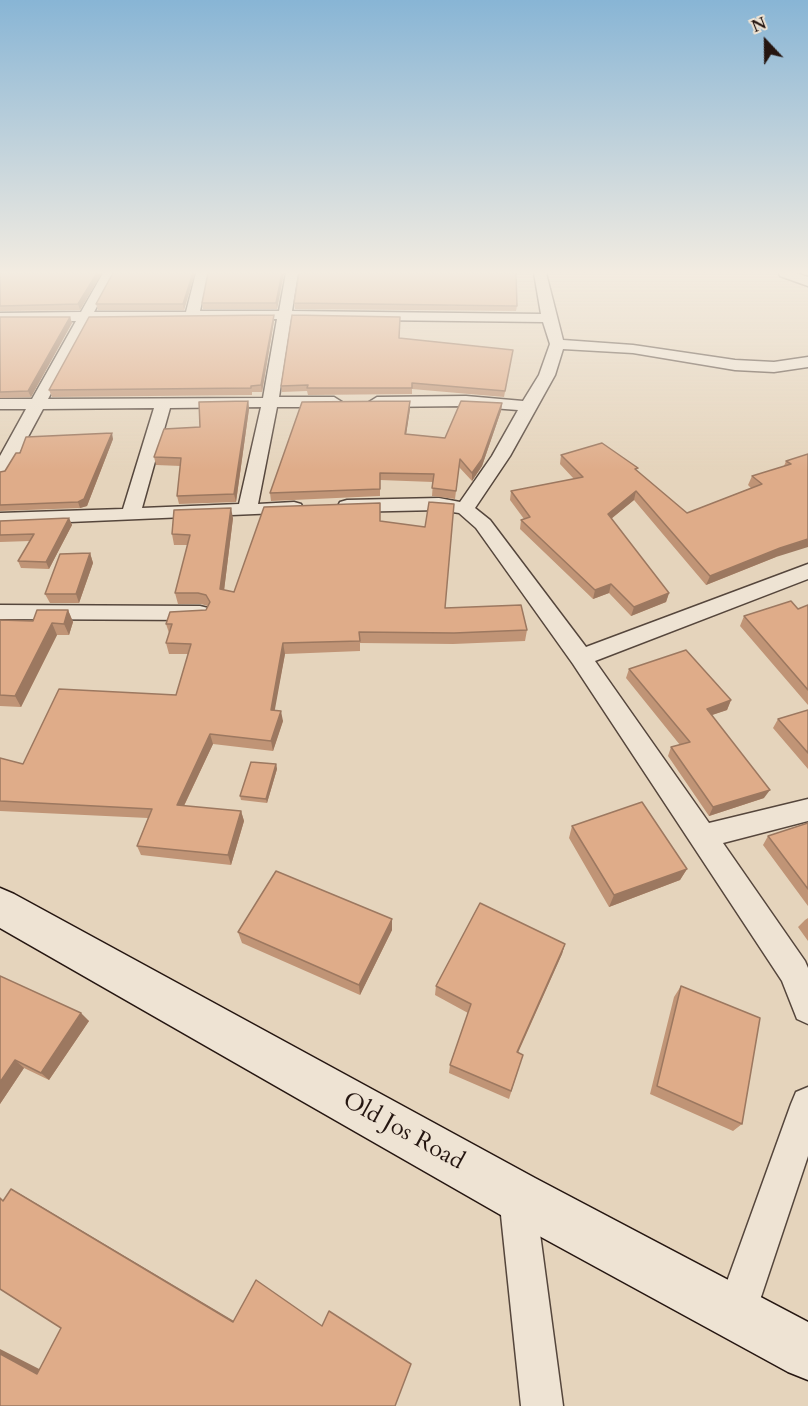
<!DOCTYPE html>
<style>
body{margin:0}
#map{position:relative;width:808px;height:1406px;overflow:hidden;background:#e5d4bc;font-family:Cardo,serif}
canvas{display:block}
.north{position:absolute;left:736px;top:12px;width:60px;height:60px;-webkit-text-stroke:4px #eee3d3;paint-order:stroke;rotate:338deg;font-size:16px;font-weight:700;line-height:24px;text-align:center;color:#251611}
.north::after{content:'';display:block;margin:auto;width:21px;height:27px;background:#251611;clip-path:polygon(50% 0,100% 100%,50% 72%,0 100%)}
</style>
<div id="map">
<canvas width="808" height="1406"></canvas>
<div class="north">N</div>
</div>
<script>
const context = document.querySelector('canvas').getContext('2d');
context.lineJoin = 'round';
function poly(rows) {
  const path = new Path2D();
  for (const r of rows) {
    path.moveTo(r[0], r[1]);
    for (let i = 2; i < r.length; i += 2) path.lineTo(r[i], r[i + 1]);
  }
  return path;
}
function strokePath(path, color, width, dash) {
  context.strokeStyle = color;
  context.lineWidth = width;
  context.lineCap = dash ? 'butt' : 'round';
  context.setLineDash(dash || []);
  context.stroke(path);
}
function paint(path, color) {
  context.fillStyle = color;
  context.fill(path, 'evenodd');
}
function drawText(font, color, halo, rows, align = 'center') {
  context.font = font + ' Cardo,serif';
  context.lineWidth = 5;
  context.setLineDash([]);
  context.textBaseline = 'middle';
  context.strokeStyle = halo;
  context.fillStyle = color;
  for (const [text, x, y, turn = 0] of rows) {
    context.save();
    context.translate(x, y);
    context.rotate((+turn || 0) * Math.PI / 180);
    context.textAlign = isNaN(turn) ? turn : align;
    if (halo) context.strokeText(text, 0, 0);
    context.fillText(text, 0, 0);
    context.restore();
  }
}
const street = poly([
 [103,273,115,273,94,312,186,312,196,273,208,273,200,311,279,311,286,273,298,273,292,311,541,314,534,273,546,273,563,340,633,345,735,360,774,362,808,357,808,367,774,372,735,370,633,353,563,349,555,375,510,456,475,508,490,520,586,647,808,564,808,579,595,661,709,823,808,799,808,821,723,843,805,961,808,968,808,1024,797,1019,782,981,573,664,476,528,459,513,439,510,347,512,340,510,338,506,340,502,347,500,439,498,460,502,492,456,518,410,466,406,377,407,369,402,377,397,466,396,523,401,539,375,550,344,543,322,291,319,279,397,334,397,342,402,334,407,277,407,258,504,294,502,301,504,303,508,301,512,0,525,0,513,123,509,154,408,43,409,9,472,6,476,0,477,0,456,26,409,0,409,0,399,32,399,76,321,0,321,0,313,81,312,103,273],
 [277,319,263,398,48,399,90,321,277,319],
 [261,407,239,504,142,508,170,408,261,407],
 [779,273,796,273,808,277,808,286,780,276,779,273],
 [0,605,200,606,208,608,211,613,208,618,200,620,0,619,0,605],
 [808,1087,808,1156,756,1312,750,1326,736,1332,722,1326,716,1312,791,1104,796,1092,808,1087],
 [517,1178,530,1183,535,1196,563,1406,521,1406,499,1196,504,1183,517,1178]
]);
const secondary = poly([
 [0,888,14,894,535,1178,808,1322,808,1380,788,1372,499,1214,0,928,0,888]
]);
strokePath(street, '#55463c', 3);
strokePath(secondary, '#251611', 3);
paint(street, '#eee3d3');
paint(secondary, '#eee3d3');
paint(poly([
 [0,273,102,273,80,310,0,311],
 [113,273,195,273,184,310,98,310,96,304],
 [208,273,284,273,277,309,203,309,202,303],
 [294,303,517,306,516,311,295,309],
 [274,315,274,321,262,392,252,392,252,395,52,397,49,390],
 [0,317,70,317,72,323,31,397,0,398],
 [399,338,513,350,504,397,412,389,412,394,308,395,307,391,282,392,281,386],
 [248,401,249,409,236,502,179,504,177,496,181,466,156,465,154,457,200,427],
 [502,403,501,411,482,466,472,481,459,467,455,499,432,496,433,482,380,480,380,496,271,501,270,493,410,409,406,434,445,438],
 [113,439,87,506,80,508,0,511,0,472],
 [808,454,776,557,706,585,634,500,611,519,669,593,666,602,631,616,609,593,593,599,520,529,521,520,524,519,510,500,511,491,574,479,560,464,561,455,637,471,687,513,751,488,748,485,752,476,784,466,786,461],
 [69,518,72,525,49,569,21,568,18,561,30,541,0,542,0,521],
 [233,518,224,590,234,592,380,521,446,608,527,630,525,641,453,644,360,643,360,651,285,654,274,710,283,721,273,751,213,744,184,806,241,811,244,821,231,865,141,855,137,846,148,818,0,811,0,758,23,764,176,695,188,654,169,654,166,643,169,633,166,624,206,610,208,606,201,604,178,604,175,593,188,545,174,545,172,534],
 [90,553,93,563,79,603,50,603,45,594],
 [808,605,808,705,740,626,744,616,798,609],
 [68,610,73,622,69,635,57,635,21,707,0,706,0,620,33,621],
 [629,669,731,700,727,710,712,715,764,798,709,816,668,756,671,747,680,745,626,678],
 [808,710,808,769,773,728,778,719],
 [276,764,277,769,267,803,241,800,240,796],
 [808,823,808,906,763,845,768,836],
 [572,826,687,869,680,880,609,907,569,838],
 [808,918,808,941,798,927,805,920],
 [392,919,392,930,360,995,242,943,238,932],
 [565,944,562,954,518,1053,523,1055,509,1099,449,1073,450,1065,468,1013,435,995,436,986],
 [0,976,89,1021,49,1080,24,1068,0,1104],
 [681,986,742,1124,733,1131,650,1094,674,997]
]), '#c09476');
paint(poly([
 [97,273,102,273,80,310,78,304],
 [193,273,195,273,184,310,183,304],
 [282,273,284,273,277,309,276,303],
 [274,315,274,321,262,392,261,385],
 [70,317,72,323,31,397,28,391],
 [248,401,249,409,236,502,234,494],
 [410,401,410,409,405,442,405,434],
 [502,403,501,411,482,466,472,481,472,473],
 [112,433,113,439,87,506,80,508,78,502],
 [636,491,634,500,606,523,608,514],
 [231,508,233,518,223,599,220,589],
 [69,518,72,525,49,569,46,562],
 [808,539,808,547,776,557,706,585,710,576,780,548],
 [90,553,93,563,79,603,76,594],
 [611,584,609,593,593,599,595,590],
 [669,593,666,602,631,616,634,607],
 [68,610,73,622,69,635,64,624],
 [52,623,57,635,21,707,15,696],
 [283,643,285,654,273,720,271,710],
 [731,700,727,710,703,718,707,709],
 [281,711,283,721,273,751,271,741],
 [210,734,213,744,180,814,177,805],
 [276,764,277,769,267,803,266,799],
 [770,790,764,798,709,816,713,807],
 [241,811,244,821,231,865,228,855],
 [687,869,680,880,609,907,614,895],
 [392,919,392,930,360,995,359,985],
 [565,944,562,954,514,1061,517,1052],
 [81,1013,89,1021,49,1080,41,1073],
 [15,1060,24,1068,0,1104,0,1082],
 [11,1189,22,1195,239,1324,233,1322],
 [0,1349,49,1374,37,1374,0,1354]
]), '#9c7860');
const building = poly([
 [0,273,97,273,78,304,0,306,0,273],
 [113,273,193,273,183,304,96,304,113,273],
 [208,273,282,273,276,303,202,303,208,273],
 [299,273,516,273,517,306,294,303,299,273],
 [274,315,261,385,251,386,251,388,49,390,89,317,274,315],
 [292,315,400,317,399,338,513,350,505,391,412,383,412,388,307,388,308,385,281,386,292,315],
 [0,317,70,317,28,391,0,392,0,317],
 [248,401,234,494,177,496,181,458,154,457,164,429,200,427,199,402,248,401],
 [410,401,405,434,445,438,461,401,502,403,482,459,472,473,460,459,456,491,432,488,434,474,380,473,380,489,270,493,302,402,410,401],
 [112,433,84,499,78,502,0,505,0,472,5,471,16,453,20,453,26,437,112,433],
 [602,443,638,468,635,469,687,513,762,484,752,476,791,464,786,461,808,454,808,539,780,548,710,576,636,491,608,514,669,593,634,607,611,584,595,590,521,520,530,517,511,491,583,477,561,455,602,443],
 [429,502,454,504,445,608,521,605,527,630,454,633,359,632,360,641,283,643,271,710,281,711,271,741,210,734,177,805,241,811,228,855,137,846,152,809,0,801,0,758,23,764,59,689,176,695,191,644,166,643,172,624,166,624,170,612,206,610,210,602,206,595,198,593,175,593,190,535,172,534,174,510,231,508,220,589,234,592,264,507,380,503,380,521,425,527,429,502],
 [69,518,46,562,18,561,34,534,0,535,0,521,69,518],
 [90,553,76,594,45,594,60,554,90,553],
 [791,601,798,609,808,605,808,690,744,616,791,601],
 [37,610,68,610,64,624,52,623,15,696,0,695,0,620,33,621,37,610],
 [686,650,731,700,707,709,770,790,713,807,671,747,690,742,629,669,686,650],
 [808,710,808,753,778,719,808,710],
 [251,762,276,764,266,799,240,796,251,762],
 [642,802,687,869,614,895,572,826,642,802],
 [808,823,808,889,768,836,808,823],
 [276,871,392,919,359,985,238,932,276,871],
 [480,903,565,944,517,1052,523,1055,511,1091,450,1065,471,1004,436,986,480,903],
 [0,976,81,1013,41,1073,15,1060,0,1082,0,976],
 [681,986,760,1018,742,1124,657,1086,681,986],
 [11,1189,233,1322,256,1280,322,1326,329,1311,411,1364,395,1406,0,1406,0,1354,37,1374,61,1328,0,1289,0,1198,3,1201,11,1189]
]);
paint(building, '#dfac89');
strokePath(building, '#9c7860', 1.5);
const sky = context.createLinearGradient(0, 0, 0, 470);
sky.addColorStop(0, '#88b5d5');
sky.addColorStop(0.58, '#f3ece1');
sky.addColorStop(1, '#f3ece100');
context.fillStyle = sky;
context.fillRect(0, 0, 808, 470);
drawText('24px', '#251611', '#eee3d3', [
 ["Old Jos Road",403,1132,29]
]);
</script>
